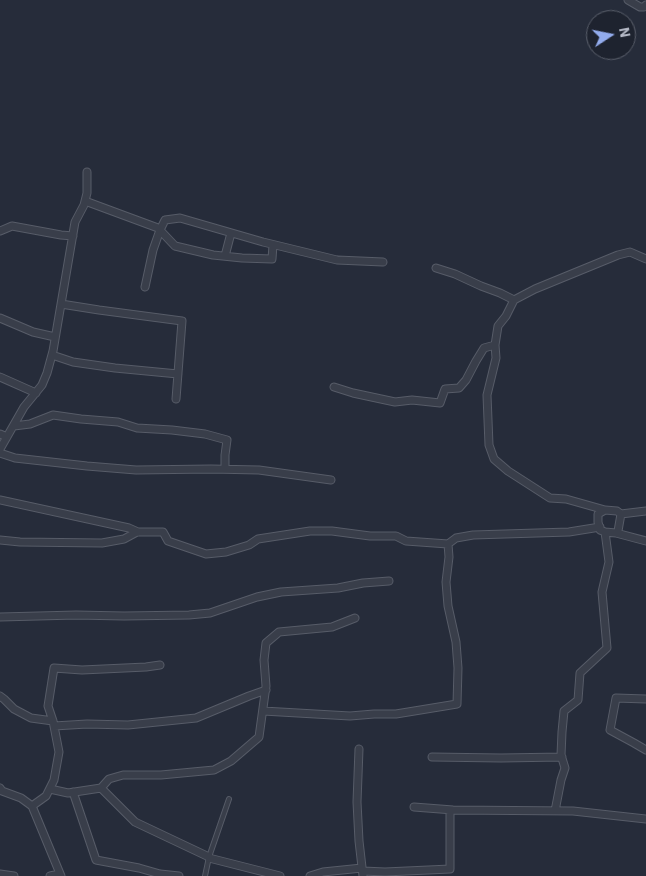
<!DOCTYPE html>
<style>
body{margin:0}
#map{position:relative;width:646px;height:876px;overflow:hidden;background:#262c3a;font-family:"IBM Plex Sans",sans-serif}
canvas{display:block}
.north{position:absolute;left:586px;top:10px;width:50px;height:50px;box-sizing:border-box;background:#1e232f;border:1px solid #5a5f6b;border-radius:50%;rotate:79deg;font-size:14px;font-weight:700;line-height:20px;text-align:center;color:#b5b9c6}
.north::after{content:'';display:block;margin:auto;width:18px;height:22px;background:#93aced;clip-path:polygon(50% 0,100% 100%,50% 72%,0 100%)}
</style>
<div id="map">
<canvas width="646" height="876"></canvas>
<div class="north">N</div>
</div>
<script>
const context = document.querySelector('canvas').getContext('2d');
context.lineJoin = 'round';
function poly(rows) {
  const path = new Path2D();
  for (const r of rows) {
    path.moveTo(r[0], r[1]);
    for (let i = 2; i < r.length; i += 2) path.lineTo(r[i], r[i + 1]);
  }
  return path;
}
function strokePath(path, color, width, dash) {
  context.strokeStyle = color;
  context.lineWidth = width;
  context.lineCap = dash ? 'butt' : 'round';
  context.setLineDash(dash || []);
  context.stroke(path);
}
const lane = poly([
 [205,876,209,857,229,799]
]);
const street = poly([
 [628,0,640,7,644,7,646,5],
 [85,201,158,228,175,246,213,255,242,258,272,259,273,245],
 [0,231,12,226,61,235,73,236],
 [225,256,231,233],
 [436,268,455,274,481,286,500,293,514,300],
 [145,287,153,250,160,230,165,220,180,218,263,242,337,260,383,262],
 [61,304,99,310,182,321,176,399],
 [0,318,33,332,55,337],
 [52,355,73,362,115,368,178,374],
 [0,377,36,393],
 [334,387,353,393,395,402,412,400,440,403,445,389,459,388,466,380,476,361,484,348,495,345],
 [14,426,30,424,53,415,81,419,118,422,137,428,172,430,205,434,227,440,225,455,225,469],
 [0,434,7,437],
 [0,449,24,407,42,385,47,373,53,351,75,222,84,205,87,193,87,172],
 [0,453,15,458,87,466,136,470,211,469,259,470,331,480],
 [0,500,129,528,138,532],
 [605,510,566,499,550,498,508,471,494,459,489,445,487,395,496,358,495,345,498,326,506,316,514,300,535,289,618,255,630,252,646,259],
 [621,514,618,531,616,533,605,532,600,530,598,522,598,514,605,510,617,511,621,514,646,511],
 [616,533,646,541],
 [0,540,20,542,102,543,124,539,137,532,163,532,168,541,206,554,226,552,249,545,258,539,310,531,332,531,370,536,396,536,406,541,448,544,456,538,473,535,569,532,600,527],
 [0,617,76,615,124,616,189,615,210,613,257,597,281,592,338,588,363,583,389,581],
 [0,696,4,699,14,709,31,718,53,721],
 [646,699,616,698,610,730,634,743,646,750],
 [263,711,350,716,374,714,396,714,457,704,458,668,456,642,448,606,446,582,449,557,448,544],
 [54,726,87,724,128,725,196,718,249,696,266,690],
 [359,749,357,802,359,841,363,876],
 [432,757,501,758,562,757],
 [0,788,2,791,21,798,32,806],
 [101,788,109,779,123,775,161,775,214,770,231,761,259,737,266,686,264,660,266,643,279,632,332,627,355,618],
 [50,789,68,793,101,788,135,822,209,857],
 [73,792,96,860,139,868,160,874,179,876],
 [414,807,453,810,573,811,646,819],
 [555,811,561,780,565,768,561,755,562,732,564,711,578,700,580,673,607,648,602,592,609,562,605,532],
 [209,858,280,876],
 [363,871,385,872,450,869,450,810],
 [0,874,14,876],
 [50,876,60,874],
 [61,876,32,806,46,796,54,780,59,752,53,721,48,706,54,668,82,670,146,667,160,665],
 [310,876,323,872,362,868]
]);
strokePath(lane, '#575c68', 6);
strokePath(street, '#575c68', 9);
strokePath(lane, '#393e4a', 4);
strokePath(street, '#393e4a', 7);
</script>
